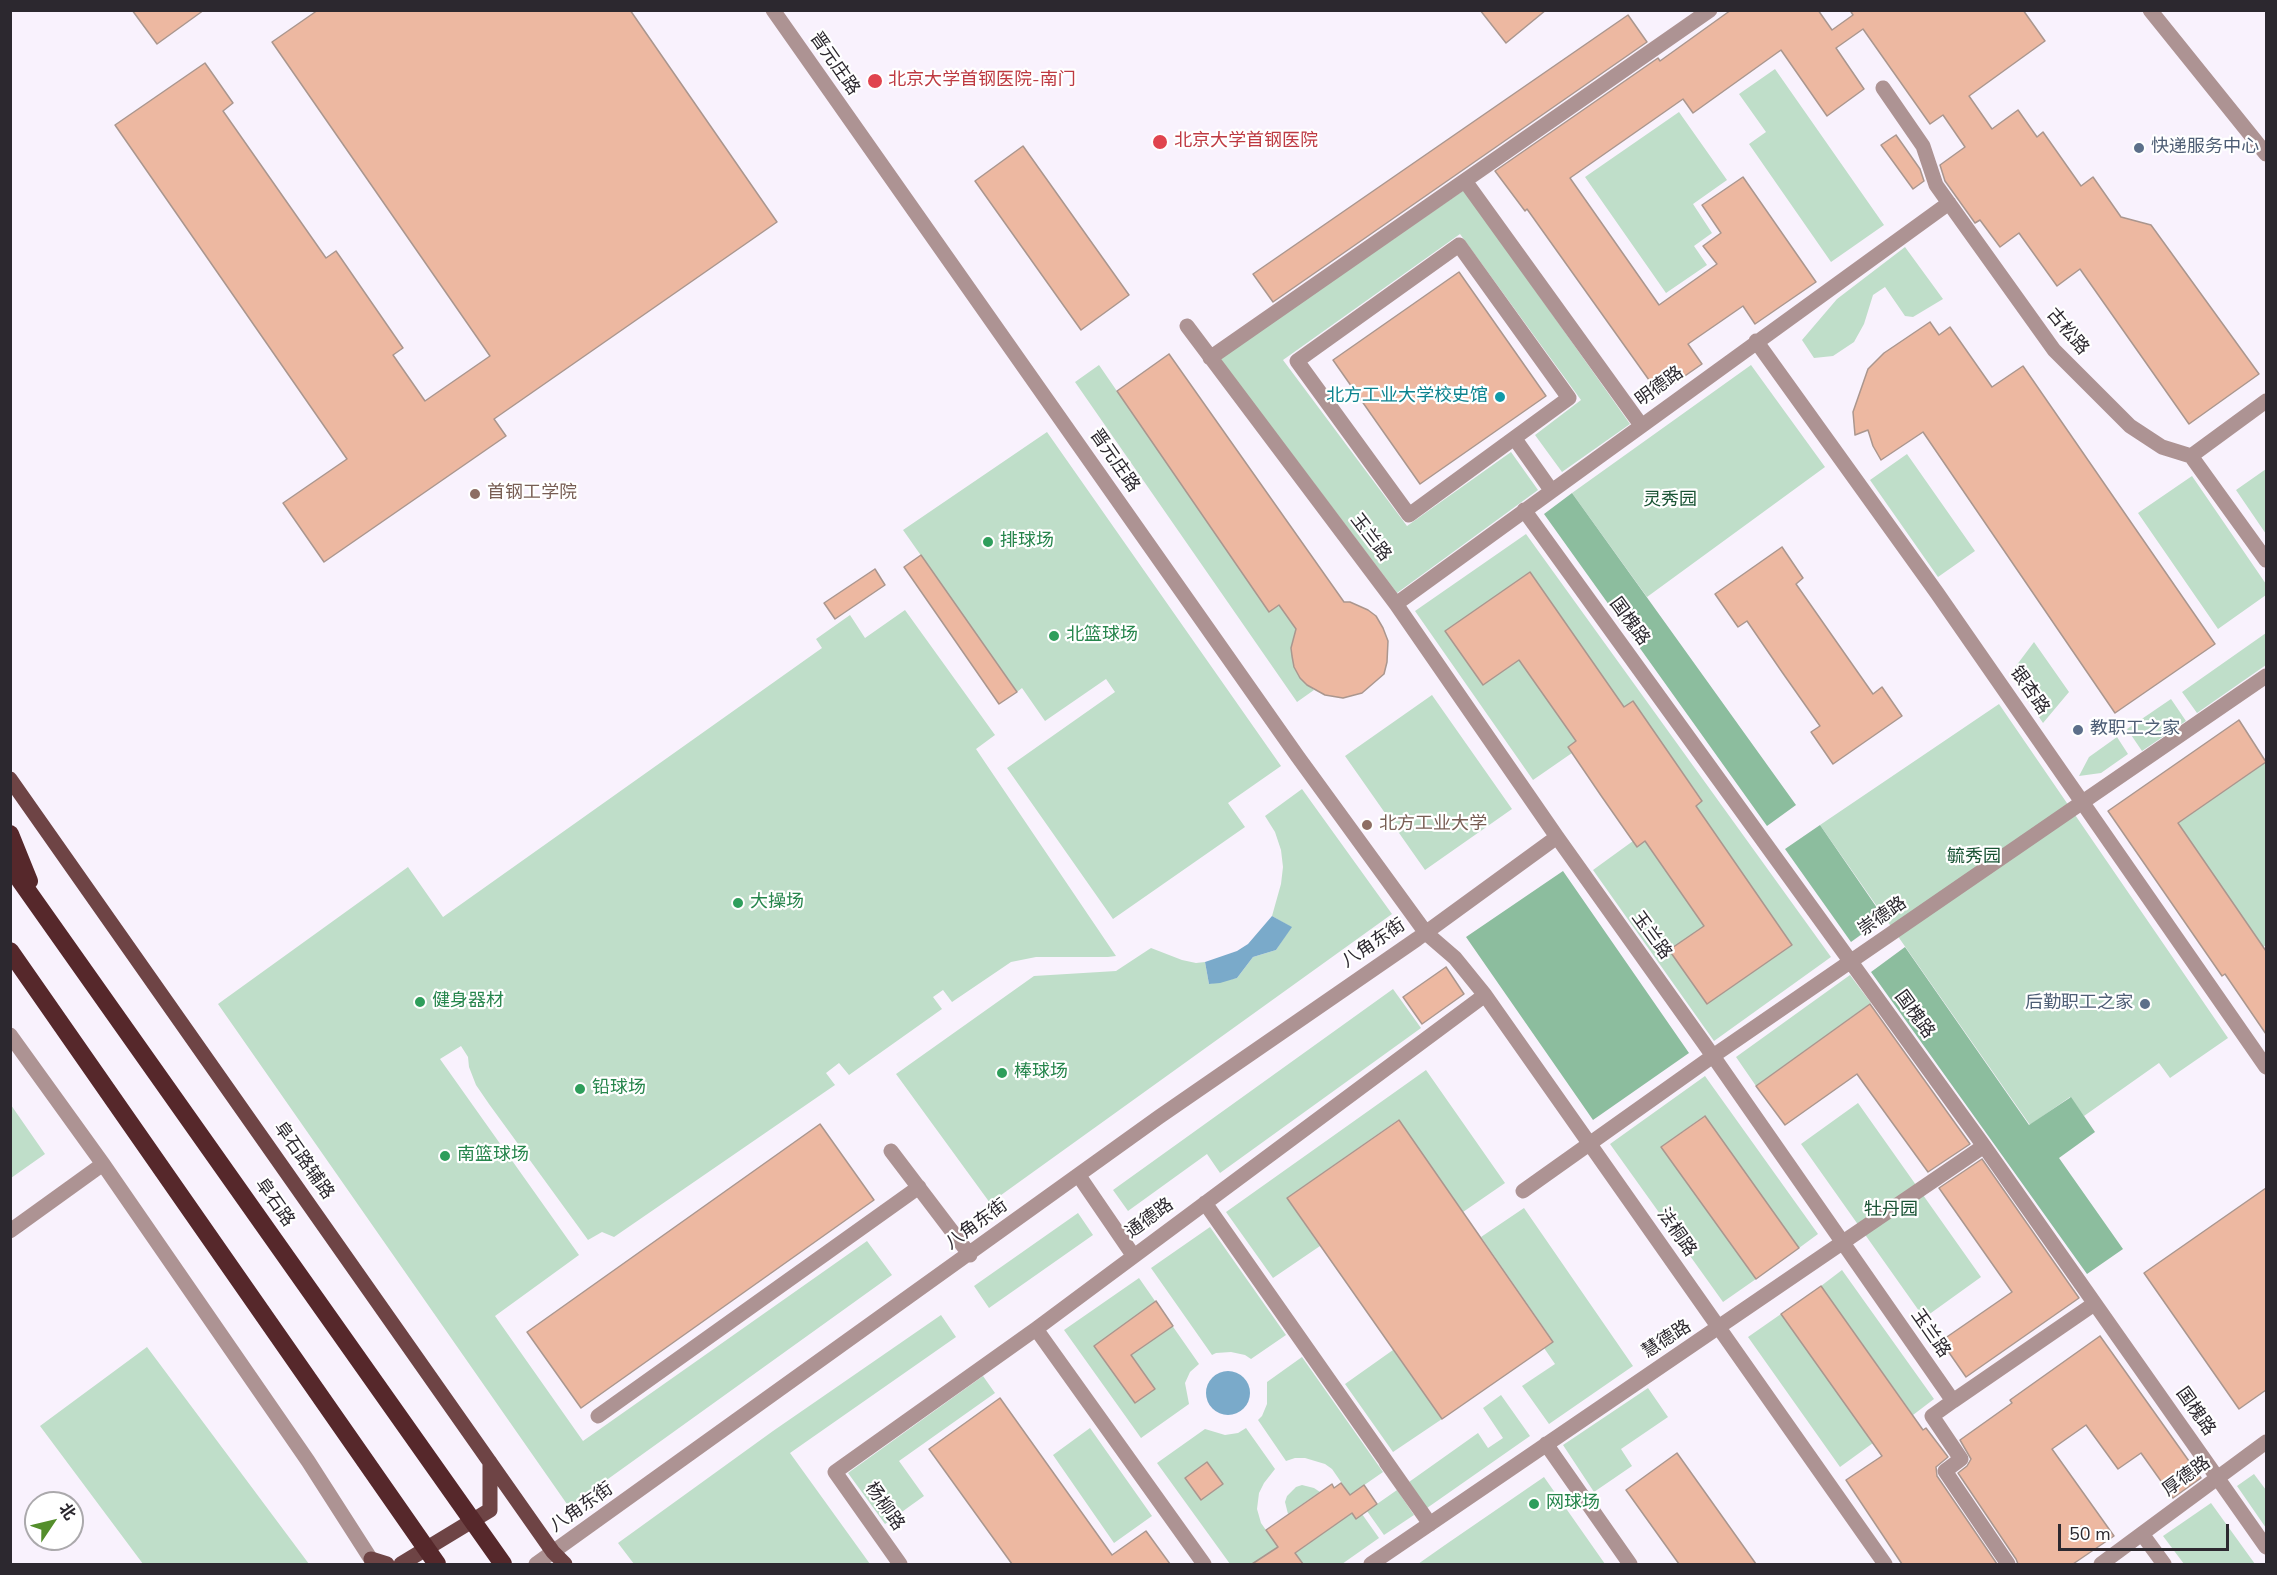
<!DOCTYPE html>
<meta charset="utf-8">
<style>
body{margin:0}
#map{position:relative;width:2277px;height:1575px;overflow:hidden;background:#f9f2fd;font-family:"Nunito Sans","Noto Sans SC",sans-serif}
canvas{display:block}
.frame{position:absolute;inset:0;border:12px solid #2c282f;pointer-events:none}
.north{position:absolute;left:24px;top:1491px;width:60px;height:60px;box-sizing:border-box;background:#fff;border:2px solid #aba9ac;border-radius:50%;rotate:55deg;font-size:16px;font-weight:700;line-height:24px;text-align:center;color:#2c282f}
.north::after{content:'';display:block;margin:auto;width:21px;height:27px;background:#548e2c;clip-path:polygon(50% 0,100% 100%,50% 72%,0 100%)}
.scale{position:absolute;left:2058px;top:1524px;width:171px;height:27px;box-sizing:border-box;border:3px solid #2c282f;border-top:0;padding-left:8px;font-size:18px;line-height:21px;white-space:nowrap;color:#2c282f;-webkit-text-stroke:4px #fff;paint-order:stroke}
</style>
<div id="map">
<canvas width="2277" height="1575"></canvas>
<div class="frame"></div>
<div class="north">北</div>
<div class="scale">50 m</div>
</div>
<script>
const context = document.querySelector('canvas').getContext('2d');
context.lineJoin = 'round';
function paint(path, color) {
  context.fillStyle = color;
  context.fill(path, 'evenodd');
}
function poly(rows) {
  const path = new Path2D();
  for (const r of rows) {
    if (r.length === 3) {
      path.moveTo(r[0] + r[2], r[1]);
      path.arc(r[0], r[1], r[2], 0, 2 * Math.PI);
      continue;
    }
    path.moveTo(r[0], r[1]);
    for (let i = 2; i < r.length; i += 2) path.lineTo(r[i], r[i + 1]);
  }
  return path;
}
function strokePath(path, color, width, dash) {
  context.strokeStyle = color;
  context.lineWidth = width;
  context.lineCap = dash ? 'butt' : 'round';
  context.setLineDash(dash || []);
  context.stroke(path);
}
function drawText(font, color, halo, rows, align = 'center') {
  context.font = font + ' "Nunito Sans","Noto Sans SC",sans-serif';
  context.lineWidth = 4.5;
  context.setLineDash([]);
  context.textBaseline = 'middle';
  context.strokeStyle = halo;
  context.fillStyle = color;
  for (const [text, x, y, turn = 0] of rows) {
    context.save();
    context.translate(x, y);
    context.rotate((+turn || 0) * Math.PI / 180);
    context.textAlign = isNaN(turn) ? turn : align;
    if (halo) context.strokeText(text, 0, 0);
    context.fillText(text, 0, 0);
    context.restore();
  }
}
paint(poly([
 [1775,69,1884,225,1831,262,1749,144,1766,132,1739,94],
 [1679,112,1727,180,1693,204,1712,233,1694,246,1707,265,1666,293,1585,177],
 [1464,190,1630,424,1562,472,1535,435,1581,400,1460,234,1283,360,1407,526,1511,452,1538,490,1397,593,1220,359],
 [1905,247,1943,299,1913,317,1905,316,1885,287,1873,295,1864,324,1854,342,1833,356,1814,358,1802,340,1837,299],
 [1099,365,1269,612,1279,605,1302,620,1293,640,1292,656,1294,667,1300,678,1314,690,1297,702,1075,382],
 [1751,365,1825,467,1647,597,1572,493],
 [1047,432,1281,766,1228,803,1245,827,1113,919,1007,768,1115,692,1106,679,1045,721,1022,688,1017,692,903,530],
 [1907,454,1975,551,1938,577,1870,480],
 [2266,469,2266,534,2236,490],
 [2192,476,2266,584,2266,595,2218,629,2138,513],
 [1526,534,1831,957,1714,1041,1593,870,1633,841,1637,847,1645,841,1704,926,1669,950,1707,1004,1792,945,1696,806,1702,800,1633,702,1624,707,1530,572,1446,631,1483,685,1519,660,1576,741,1568,747,1572,753,1533,780,1415,611],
 [905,610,995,735,976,749,1116,956,1108,957,1036,957,1011,962,952,1002,943,990,933,997,942,1009,849,1075,839,1063,826,1073,835,1085,614,1237,602,1232,588,1240,489,1104,476,1085,469,1067,468,1057,461,1046,440,1059,579,1255,495,1316,583,1441,867,1241,892,1275,569,1507,218,1004,408,867,443,917,822,648,816,639,850,615,865,638],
 [2266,633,2266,665,2197,713,2182,692],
 [2034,642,2069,692,2043,723,2010,674],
 [1432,695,1512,809,1425,870,1345,756],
 [2171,699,2186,721,2142,751,2127,729],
 [1999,704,2228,1038,2170,1078,2159,1063,2084,1116,2070,1097,2030,1125,1820,825],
 [2117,737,2128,754,2101,773,2079,776,2089,757],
 [2266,762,2266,945,2263,947,2178,823],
 [1302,789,1392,914,990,1203,896,1074,1034,976,1116,971,1151,948,1182,960,1196,963,1205,962,1209,984,1237,978,1253,957,1276,950,1291,927,1272,916,1281,884,1283,867,1281,850,1275,832,1265,816],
 [1850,975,1871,1003,1756,1086,1736,1057],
 [1393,989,1421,1028,1220,1173,1207,1154,1128,1211,1113,1190],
 [1426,1070,1505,1183,1463,1212,1398,1120,1287,1198,1320,1246,1273,1278,1226,1212],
 [1705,1076,1818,1234,1799,1248,1704,1116,1661,1147,1756,1279,1723,1302,1610,1144],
 [1858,1103,1981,1277,1924,1318,1801,1144],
 [11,1105,45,1154,11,1178,10,1178],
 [1524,1208,1633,1366,1549,1424,1522,1386,1555,1364,1544,1348,1553,1341,1481,1237],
 [1078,1213,1093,1235,989,1308,974,1286],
 [1210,1227,1286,1335,1251,1359,1245,1355,1231,1352,1216,1353,1212,1355,1151,1268],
 [1842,1270,1934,1399,1913,1415,1821,1286],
 [1139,1278,1199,1364,1190,1372,1185,1383,1189,1404,1141,1438,1064,1330],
 [1781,1314,1873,1443,1840,1467,1748,1337],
 [941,1315,956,1337,790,1453,870,1564,634,1564,618,1543,773,1431],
 [147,1347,309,1564,143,1564,40,1426],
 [1393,1350,1442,1419,1393,1452,1345,1384],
 [1302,1357,1383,1472,1350,1495,1332,1469,1325,1464,1305,1458,1295,1458,1286,1461,1258,1420,1262,1416,1267,1404,1267,1382],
 [983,1376,995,1393,899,1461,924,1496,885,1524,848,1473],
 [1648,1388,1668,1417,1621,1449,1632,1466,1594,1492,1563,1445],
 [1501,1395,1530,1436,1427,1508,1409,1482,1478,1433,1488,1448,1503,1438,1483,1408],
 [1090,1428,1152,1516,1114,1543,1053,1455],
 [1246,1428,1275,1469,1264,1483,1259,1493,1257,1509,1261,1523,1278,1547,1253,1564,1230,1564,1157,1463,1205,1429,1225,1435,1238,1433],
 [2254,1474,2266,1490,2266,1528,2237,1486],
 [1544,1477,1605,1564,1418,1564,1445,1545],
 [1302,1485,1314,1488,1320,1492,1288,1514,1285,1502,1287,1496,1296,1487],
 [1397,1490,1414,1515,1384,1535,1367,1511],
 [2211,1503,2255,1564,2184,1564,2163,1536],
 [1352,1513,1356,1518,1362,1514,1379,1538,1342,1564,1294,1564,1299,1559,1295,1553]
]), '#bfdec9');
paint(poly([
 [1572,493,1796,805,1767,826,1544,514],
 [1820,825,1884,918,1851,942,1785,849],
 [1563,871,1689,1053,1593,1120,1466,937],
 [1905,947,2029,1125,2071,1097,2095,1132,2059,1158,2123,1249,2087,1274,1871,972]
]), '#8cbd9e');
paint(poly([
 [1272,916,1292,927,1276,950,1253,957,1237,978,1220,983,1209,984,1205,962,1237,951,1248,944],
 [1228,1393,22]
]), '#7aaaca');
const building = poly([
 [132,10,204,10,157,44,132,10],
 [318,10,630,10,777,222,494,419,506,436,324,562,283,503,347,459,115,125,205,63,233,103,223,111,326,258,336,251,403,348,393,355,425,401,490,356,272,42,318,10],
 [1480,10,1546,10,1506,43,1480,10],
 [1731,10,1818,10,1832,30,1853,15,1850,10,2023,10,2045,41,1969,96,1992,129,2018,110,2037,137,2043,132,2081,186,2093,177,2121,217,2151,225,2259,374,2189,424,2080,269,2057,286,2019,233,2000,247,1980,220,1975,223,1945,181,1940,165,1965,147,1943,115,1930,124,1863,29,1836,48,1864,89,1827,116,1781,50,1693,113,1683,99,1570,178,1659,305,1717,264,1703,246,1721,233,1702,205,1743,177,1816,282,1755,324,1743,306,1688,344,1702,364,1659,394,1527,209,1525,211,1495,171,1658,58,1660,61,1731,10],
 [1628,15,1647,42,1273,302,1253,274,1628,15],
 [1896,135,1920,169,1924,181,1913,189,1881,145,1896,135],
 [1023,146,1129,295,1081,330,975,181,1023,146],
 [1459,272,1546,396,1420,484,1333,360,1459,272],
 [1930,322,1939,335,1950,327,1992,387,2023,366,2215,644,2115,713,1923,432,1881,460,1873,446,1868,430,1855,435,1853,412,1868,369,1884,353,1930,322],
 [1169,354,1344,602,1350,602,1368,610,1376,616,1383,628,1388,641,1387,662,1384,674,1362,693,1343,698,1325,695,1307,685,1300,678,1294,667,1292,656,1291,648,1296,629,1279,605,1269,612,1117,391,1169,354],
 [1782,547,1803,578,1796,584,1873,694,1882,687,1902,716,1833,764,1811,732,1820,726,1782,672,1747,621,1738,627,1715,594,1782,547],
 [921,555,1017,692,999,704,904,567,921,555],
 [875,569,885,585,835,619,824,603,875,569],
 [1530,572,1624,707,1633,701,1702,801,1696,806,1792,945,1707,1004,1669,950,1704,926,1645,841,1637,847,1602,797,1568,747,1576,741,1519,660,1483,685,1445,631,1530,572],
 [2239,720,2266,762,2178,823,2266,951,2266,1034,2225,974,2222,976,2108,811,2239,720],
 [1446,967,1464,994,1422,1024,1403,997,1446,967],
 [1870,1004,1970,1144,1928,1172,1857,1074,1785,1125,1756,1086,1870,1004],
 [1705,1116,1799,1248,1756,1279,1661,1147,1705,1116],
 [1399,1120,1553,1342,1442,1419,1287,1198,1399,1120],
 [820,1124,874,1200,581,1408,527,1332,820,1124],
 [1982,1159,2079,1298,1966,1377,1941,1341,2012,1292,1939,1188,1982,1159],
 [2266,1188,2266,1390,2239,1409,2144,1273,2266,1188],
 [1821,1286,1923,1430,1926,1428,1948,1457,1936,1467,1937,1476,1997,1564,1902,1564,1846,1480,1882,1456,1781,1314,1821,1286],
 [1156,1301,1173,1326,1131,1355,1155,1389,1135,1403,1094,1346,1156,1301],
 [2100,1336,2201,1478,2173,1498,2141,1453,2118,1469,2086,1425,2052,1449,2114,1536,2073,1564,2018,1564,2016,1559,1958,1473,1967,1466,1971,1459,1960,1440,2012,1403,2010,1400,2100,1336],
 [1000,1398,1112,1555,1146,1531,1170,1564,1012,1564,929,1449,1000,1398],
 [1677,1453,1756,1564,1679,1564,1626,1490,1677,1453],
 [1207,1462,1223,1484,1201,1500,1185,1478,1207,1462],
 [1341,1483,1350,1495,1364,1485,1377,1504,1356,1519,1352,1513,1295,1553,1303,1564,1252,1564,1278,1547,1266,1530,1332,1484,1334,1488,1341,1483]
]);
paint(building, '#edb8a1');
strokePath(building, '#aa968e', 1.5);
strokePath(poly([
 [773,10,1298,757,1426,933,1455,958,1485,995,1885,1564],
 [2150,10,2266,154],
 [1883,88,1923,146,1936,185,2054,350,2130,426,2162,447,2191,456,2266,560],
 [1465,181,1641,425],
 [1459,245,1569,398,1409,515,1297,361,1459,245],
 [1187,326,1396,604,1557,837,1713,1056,1953,1401,1932,1416,1961,1459,1945,1471,2008,1564],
 [1756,341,1937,593,2266,1067],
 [1210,358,1710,10],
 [1515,439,1551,490],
 [2191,456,2266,401],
 [1524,510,1984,1146,2266,1547],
 [1396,604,1949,203],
 [10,1035,103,1164,308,1461,374,1564],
 [891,1151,970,1255],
 [1079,1176,1133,1255],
 [1523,1191,1713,1056,2266,676],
 [1205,1203,1430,1524,1386,1462],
 [10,1231,103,1164],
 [1036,1329,1204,1564],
 [1953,1401,2094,1304],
 [598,1416,919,1187],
 [1546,1444,1630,1564],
 [2142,1534,2164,1564],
 [536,1564,1159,1117,1417,939,1557,837],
 [900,1564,835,1472,1036,1329,1485,995],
 [1371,1564,1984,1146],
 [2101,1564,2266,1442]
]), '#ad9393', 15);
strokePath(poly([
 [10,779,553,1552,565,1564],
 [371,1559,387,1564],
 [401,1564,490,1510,490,1462]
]), '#6e4445', 15);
strokePath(poly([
 [10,834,29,881],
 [10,866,503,1564],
 [10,951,437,1564]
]), '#56282b', 18);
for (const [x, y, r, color] of [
 [875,81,8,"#e0444e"],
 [1160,142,8,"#e0444e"],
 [2139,148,6,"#5c6f8a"],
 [1500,397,6,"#0f9aa8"],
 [475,494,6,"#8d6e63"],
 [988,542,6,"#2e9e5b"],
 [1054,636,6,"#2e9e5b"],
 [2078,730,6,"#5c6f8a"],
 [1367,825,6,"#8d6e63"],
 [738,903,6,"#2e9e5b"],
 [420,1002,6,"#2e9e5b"],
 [2145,1004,6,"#5c6f8a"],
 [1002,1073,6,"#2e9e5b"],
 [580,1089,6,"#2e9e5b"],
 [445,1156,6,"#2e9e5b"],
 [1534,1504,6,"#2e9e5b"]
]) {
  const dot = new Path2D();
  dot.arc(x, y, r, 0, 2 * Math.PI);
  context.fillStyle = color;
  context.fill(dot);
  strokePath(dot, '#fff', 2);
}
drawText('18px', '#2c282f', '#fff', [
 ["晋元庄路",834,64,55],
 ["古松路",2067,332,50],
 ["明德路",1660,387,-36],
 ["晋元庄路",1114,461,55],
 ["玉兰路",1370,538,53],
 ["国槐路",1629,622,54],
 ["银杏路",2029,691,55],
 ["崇德路",1883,917,-35],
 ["玉兰路",1651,936,54],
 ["八角东街",1374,944,-34],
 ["国槐路",1914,1015,54],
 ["阜石路辅路",303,1161,55],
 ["阜石路",274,1203,55],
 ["通德路",1150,1219,-36],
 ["八角东街",977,1225,-36],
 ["法桐路",1676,1233,55],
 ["玉兰路",1930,1334,55],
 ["慧德路",1667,1340,-33],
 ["国槐路",2195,1412,55],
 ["厚德路",2187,1477,-36],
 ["杨柳路",884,1507,55],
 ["八角东街",582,1508,-35]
]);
drawText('18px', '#be3a42', '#fff', [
 ["北京大学首钢医院-南门",888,81],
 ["北京大学首钢医院",1174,142]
], 'left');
drawText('18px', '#4e5e75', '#fff', [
 ["快递服务中心",2151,148],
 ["教职工之家",2090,730],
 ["后勤职工之家",2133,1004,"right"]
], 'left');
drawText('18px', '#0d838f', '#fff', [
 ["北方工业大学校史馆",1488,397]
], 'right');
drawText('18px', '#785e54', '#fff', [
 ["首钢工学院",487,494],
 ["北方工业大学",1379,825]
], 'left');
drawText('18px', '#195334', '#fff', [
 ["灵秀园",1670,501],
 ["毓秀园",1974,858],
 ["牡丹园",1891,1211]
]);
drawText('18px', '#27864d', '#fff', [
 ["排球场",1000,542],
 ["北篮球场",1066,636],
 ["大操场",750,903],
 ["健身器材",432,1002],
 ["棒球场",1014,1073],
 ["铅球场",592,1089],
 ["南篮球场",457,1156],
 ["网球场",1546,1504]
], 'left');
</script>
